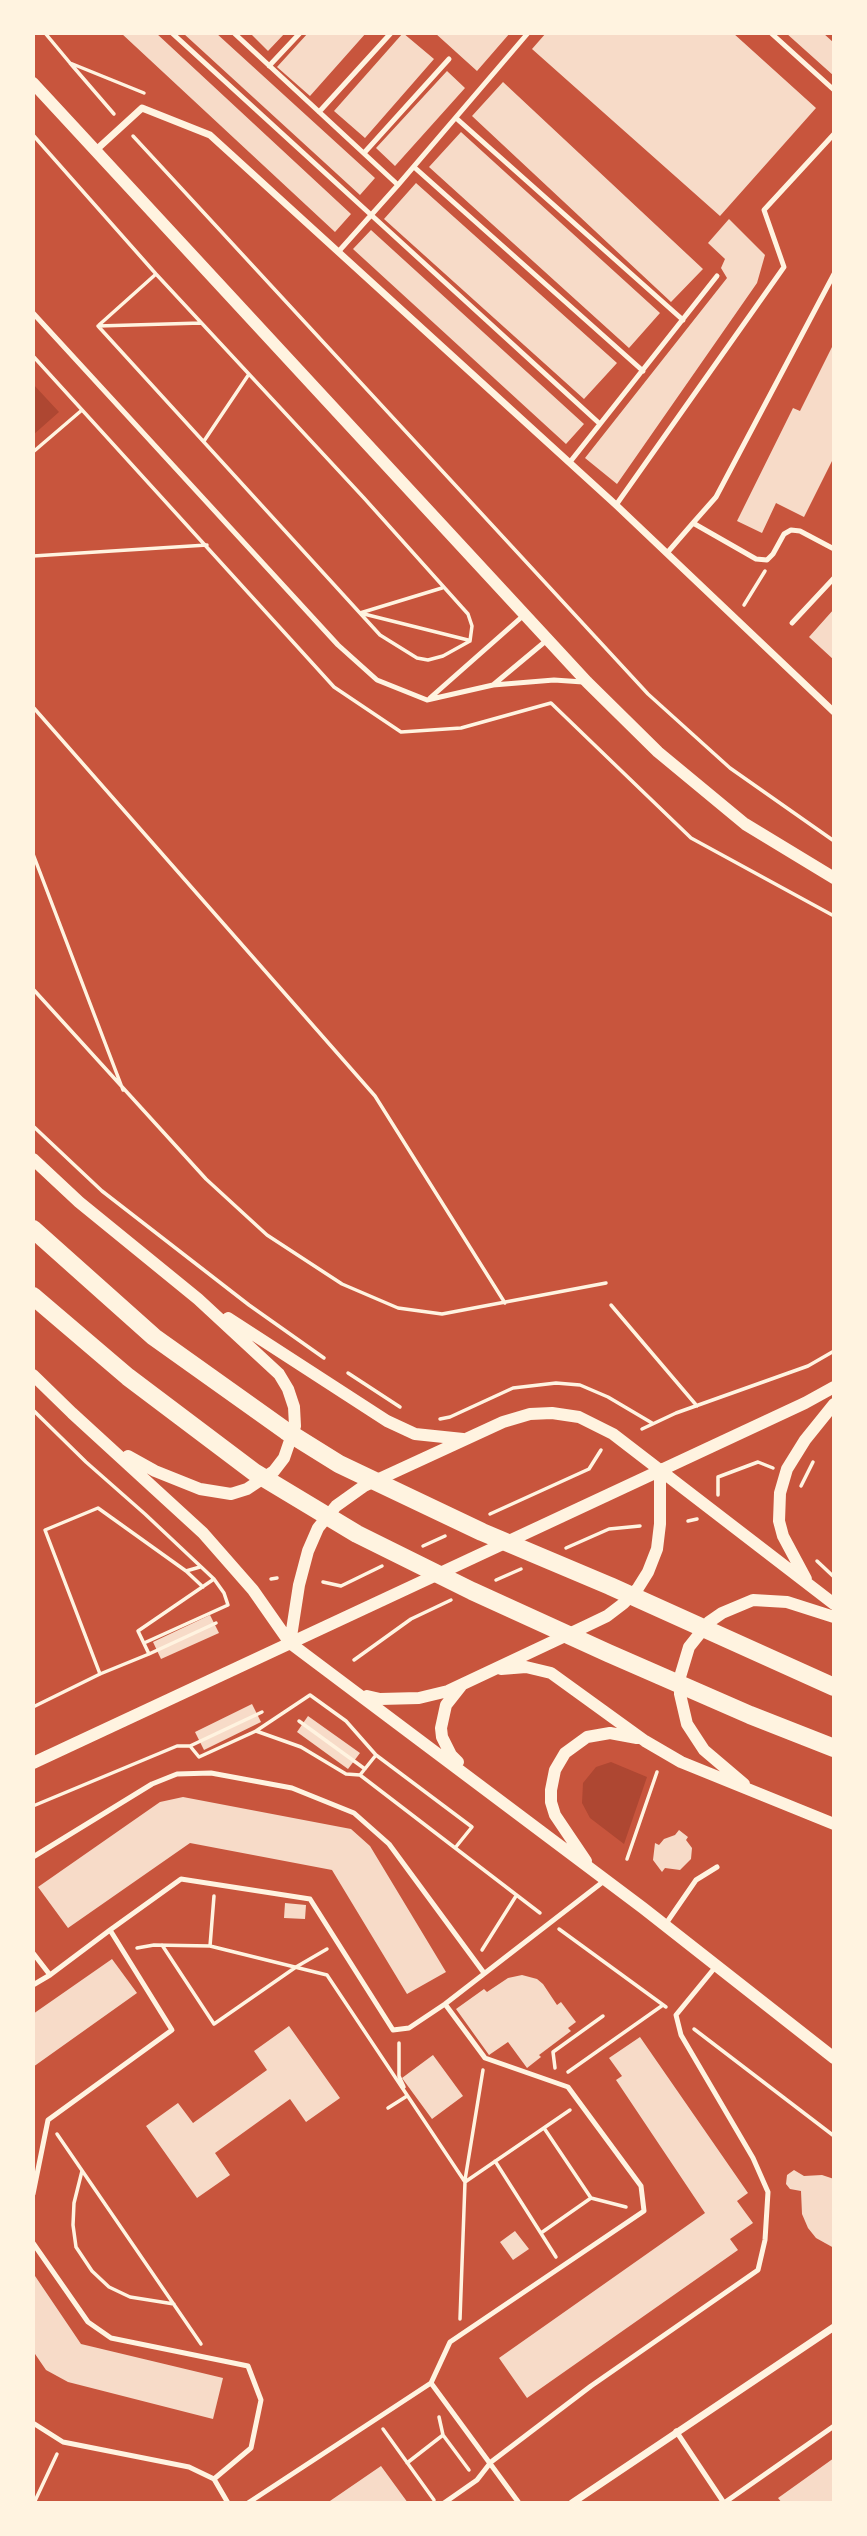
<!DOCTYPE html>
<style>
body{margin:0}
#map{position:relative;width:867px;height:2536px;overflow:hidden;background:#c8553d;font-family:"Source Sans 3",sans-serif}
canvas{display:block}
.frame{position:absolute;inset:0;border:35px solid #fff3e0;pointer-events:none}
</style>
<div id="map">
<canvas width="867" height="2536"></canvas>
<div class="frame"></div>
</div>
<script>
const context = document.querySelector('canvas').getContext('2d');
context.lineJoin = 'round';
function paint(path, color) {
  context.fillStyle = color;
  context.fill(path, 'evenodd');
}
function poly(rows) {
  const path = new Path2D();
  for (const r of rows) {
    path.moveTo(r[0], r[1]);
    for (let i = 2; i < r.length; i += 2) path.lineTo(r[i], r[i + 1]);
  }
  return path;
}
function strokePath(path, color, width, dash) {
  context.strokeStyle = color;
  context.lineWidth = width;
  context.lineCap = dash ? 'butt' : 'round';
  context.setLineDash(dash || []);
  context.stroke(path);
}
paint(poly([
 [33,384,59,412,33,435],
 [611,1762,647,1777,624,1844,590,1818,582,1803,583,1783,596,1767]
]), '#ae4732');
paint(poly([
 [121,33,156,33,351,214,335,232],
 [183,33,216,33,375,178,360,195],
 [250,33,285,33,268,51],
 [308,33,366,33,310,96,277,67],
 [403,33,434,59,365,138,334,111],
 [435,33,510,33,477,71],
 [546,33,733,33,816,108,720,216,532,49],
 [786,33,823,33,834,43,834,76],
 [447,71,465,88,395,166,376,148],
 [503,82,703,269,671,302,472,116],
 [461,132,660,313,629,348,429,167],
 [416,183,617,363,584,399,384,219],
 [729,219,765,255,757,283,617,484,585,458,727,278,721,268,725,259,708,243],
 [371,230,584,424,566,444,353,249],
 [834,343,834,457,804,517,776,503,762,533,737,521,793,408,800,411],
 [834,609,834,660,809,637],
 [210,1615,219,1633,161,1659,153,1642],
 [252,1704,261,1722,204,1750,195,1732],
 [308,1716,360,1753,348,1769,297,1732],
 [183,1797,351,1829,370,1846,446,1972,407,1994,332,1870,190,1843,68,1928,38,1887,160,1802],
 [679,1830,688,1837,686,1840,692,1848,691,1859,680,1870,665,1868,662,1872,653,1860,655,1843,659,1845,664,1839,675,1835],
 [285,1903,306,1905,305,1919,284,1918],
 [112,1959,137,1993,33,2067,33,2014],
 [522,1975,537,1979,543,1984,557,2005,561,2002,576,2022,568,2028,571,2031,539,2055,541,2057,527,2068,508,2042,489,2055,456,2009,484,1989,487,1992,508,1978],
 [289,2026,340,2098,306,2122,290,2099,215,2153,230,2175,197,2198,146,2126,178,2103,193,2123,267,2070,254,2051],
 [640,2037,748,2193,737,2201,753,2223,730,2239,738,2250,527,2398,499,2358,705,2213,616,2080,622,2076,609,2058],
 [433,2055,463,2096,432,2119,402,2078],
 [794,2170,804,2176,822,2175,834,2179,834,2248,816,2238,808,2228,802,2214,801,2191,790,2189,786,2184,787,2175],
 [515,2231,529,2249,513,2260,500,2242],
 [33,2273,81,2344,223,2378,213,2419,68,2382,46,2370,33,2351],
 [834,2458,834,2503,782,2503,778,2498],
 [381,2466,408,2503,327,2503]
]), '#f7dbc8');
strokePath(poly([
 [45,33,70,63,144,93],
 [70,63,114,114],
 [33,135,156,274,364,498,468,614,472,626,470,641],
 [133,136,648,694,730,768,834,841],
 [99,325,156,274],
 [98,326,380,635,417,658,428,660,443,656,470,641],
 [98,326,201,323],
 [33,356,334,687,401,732,461,728,551,703,691,838,834,916],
 [204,441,249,374],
 [33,452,82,410],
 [33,556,207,545],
 [442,588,360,613,468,640],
 [744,605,765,571],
 [33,707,375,1096,505,1303],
 [33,854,123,1090],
 [33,989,206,1179,267,1235,342,1284,398,1308,442,1314,606,1283],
 [33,1126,102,1191,249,1305,324,1358],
 [611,1305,697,1406],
 [348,1373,400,1407],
 [33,1410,86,1462,145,1514,214,1579,224,1593,228,1605,144,1643],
 [440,1419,450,1417,513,1388,556,1383,580,1385,608,1397,652,1423],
 [642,1429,676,1413,808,1366,834,1351],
 [801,1486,813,1462],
 [718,1495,718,1477,758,1462,773,1468],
 [490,1514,589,1469,601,1450],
 [688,1521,697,1519],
 [423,1546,445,1536],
 [566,1548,609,1529,640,1526],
 [817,1561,834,1577],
 [186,1571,203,1587],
 [271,1579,277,1578],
 [496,1580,521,1569],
 [323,1582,341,1586,382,1566],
 [149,1654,138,1631,214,1579],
 [354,1660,411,1619,451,1600],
 [100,1674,45,1530,98,1508,186,1571,200,1567],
 [33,1707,100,1674,149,1654,216,1623],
 [299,1721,365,1769],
 [256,1731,301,1747,346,1774,360,1775,540,1913],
 [190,1746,262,1712],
 [360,1775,376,1755],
 [33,1806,177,1746,190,1746,199,1757,256,1731,310,1695,346,1721,376,1755,472,1827,455,1848],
 [627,1859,657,1772],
 [559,1929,666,2007],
 [162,1945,214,2024,296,1967,327,1949],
 [210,1946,214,1896],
 [137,1948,154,1945,210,1946,327,1975,465,2182,460,2319],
 [482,1950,516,1896],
 [694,2029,834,2136],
 [399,2043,399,2076,404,2087],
 [555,2068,553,2052,603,2016],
 [568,2072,663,2005],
 [388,2108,407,2096],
 [57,2134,201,2344],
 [495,2161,556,2257],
 [82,2171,74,2203,73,2225,76,2247,92,2271,109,2287,130,2297,174,2304],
 [465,2180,483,2070],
 [465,2182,570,2110],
 [591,2198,626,2207],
 [541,2233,591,2198,544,2128],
 [439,2417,443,2435,469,2470],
 [383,2429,434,2500],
 [407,2463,443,2435],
 [34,2503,57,2454]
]), '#fff3e0', 3.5);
strokePath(poly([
 [172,33,600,424],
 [234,33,398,185],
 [771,33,834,90],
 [269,66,300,33],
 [319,112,391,33],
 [456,118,683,320],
 [364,153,449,59],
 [414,167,643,371],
 [339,251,398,185,528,33],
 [834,274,716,497,693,523,756,559,767,560,773,554,784,534,791,530,800,531,834,549],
 [33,313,338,645,377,680,427,700,493,685,554,680,583,682],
 [570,462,717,276],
 [616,505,784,267,764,210,834,134],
 [667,553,693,523],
 [792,623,834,578],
 [493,685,547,640],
 [430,698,524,615],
 [33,1857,152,1784,177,1774,211,1773,292,1788,354,1813,389,1844,484,1973],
 [665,1925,696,1880,717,1867],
 [33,1953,50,1975,110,1930],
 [33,1985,50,1975],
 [33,2194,48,2120,172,2030,110,1930,181,1879,310,1899,393,2030,409,2028,445,2004,604,1881],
 [33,2243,88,2322,111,2338,248,2366,261,2400,251,2448,214,2479,189,2467,63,2442,33,2423],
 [431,2383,519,2503],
 [676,2431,724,2503,834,2426],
 [214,2479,228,2503],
 [248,2503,431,2383,450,2342,644,2211,641,2186,568,2087,485,2058,445,2004],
 [444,2503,477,2480,491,2462,591,2386,758,2270,765,2240,768,2192,753,2158,681,2035,676,2015,717,1965]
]), '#fff3e0', 5);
strokePath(poly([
 [95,151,142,108,210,135,616,505,834,712],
 [572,2503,834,2327]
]), '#fff3e0', 7);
strokePath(poly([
 [33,83,587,682,658,752,745,824,834,878],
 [33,1159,79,1202,198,1299,279,1374,288,1389,294,1407,295,1426,284,1458,274,1471,247,1489,231,1494,200,1489,155,1471,128,1456],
 [228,1318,387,1421,415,1434,463,1439],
 [33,1375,72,1413,203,1533,253,1590,290,1643,643,1908,834,2058],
 [806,1579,783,1536,779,1521,780,1493,787,1469,805,1440,834,1404],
 [290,1643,299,1585,308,1551,318,1528,336,1506,364,1486,503,1422,530,1414,552,1413,579,1417,613,1434,834,1604],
 [501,1669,526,1667,551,1673,645,1741,681,1762,834,1824],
 [367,1696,380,1699,419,1698,448,1691,584,1627,607,1616,624,1603,638,1588,648,1572,657,1549,660,1524,660,1469],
 [458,1762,451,1755,442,1737,441,1728,446,1705,461,1686],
 [33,1763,805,1403,834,1387],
 [744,1784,704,1750,687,1724,680,1694,680,1677,689,1647,709,1622,722,1613,753,1600,787,1602,834,1617],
 [586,1861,555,1815,551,1802,551,1790,555,1770,565,1753,587,1737,610,1733,637,1738]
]), '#fff3e0', 12);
strokePath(poly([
 [33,1229,154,1337,286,1431,339,1464,482,1532,610,1586,834,1687],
 [33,1296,128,1377,254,1472,357,1534,472,1591,608,1653,750,1715,834,1748]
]), '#fff3e0', 18);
</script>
